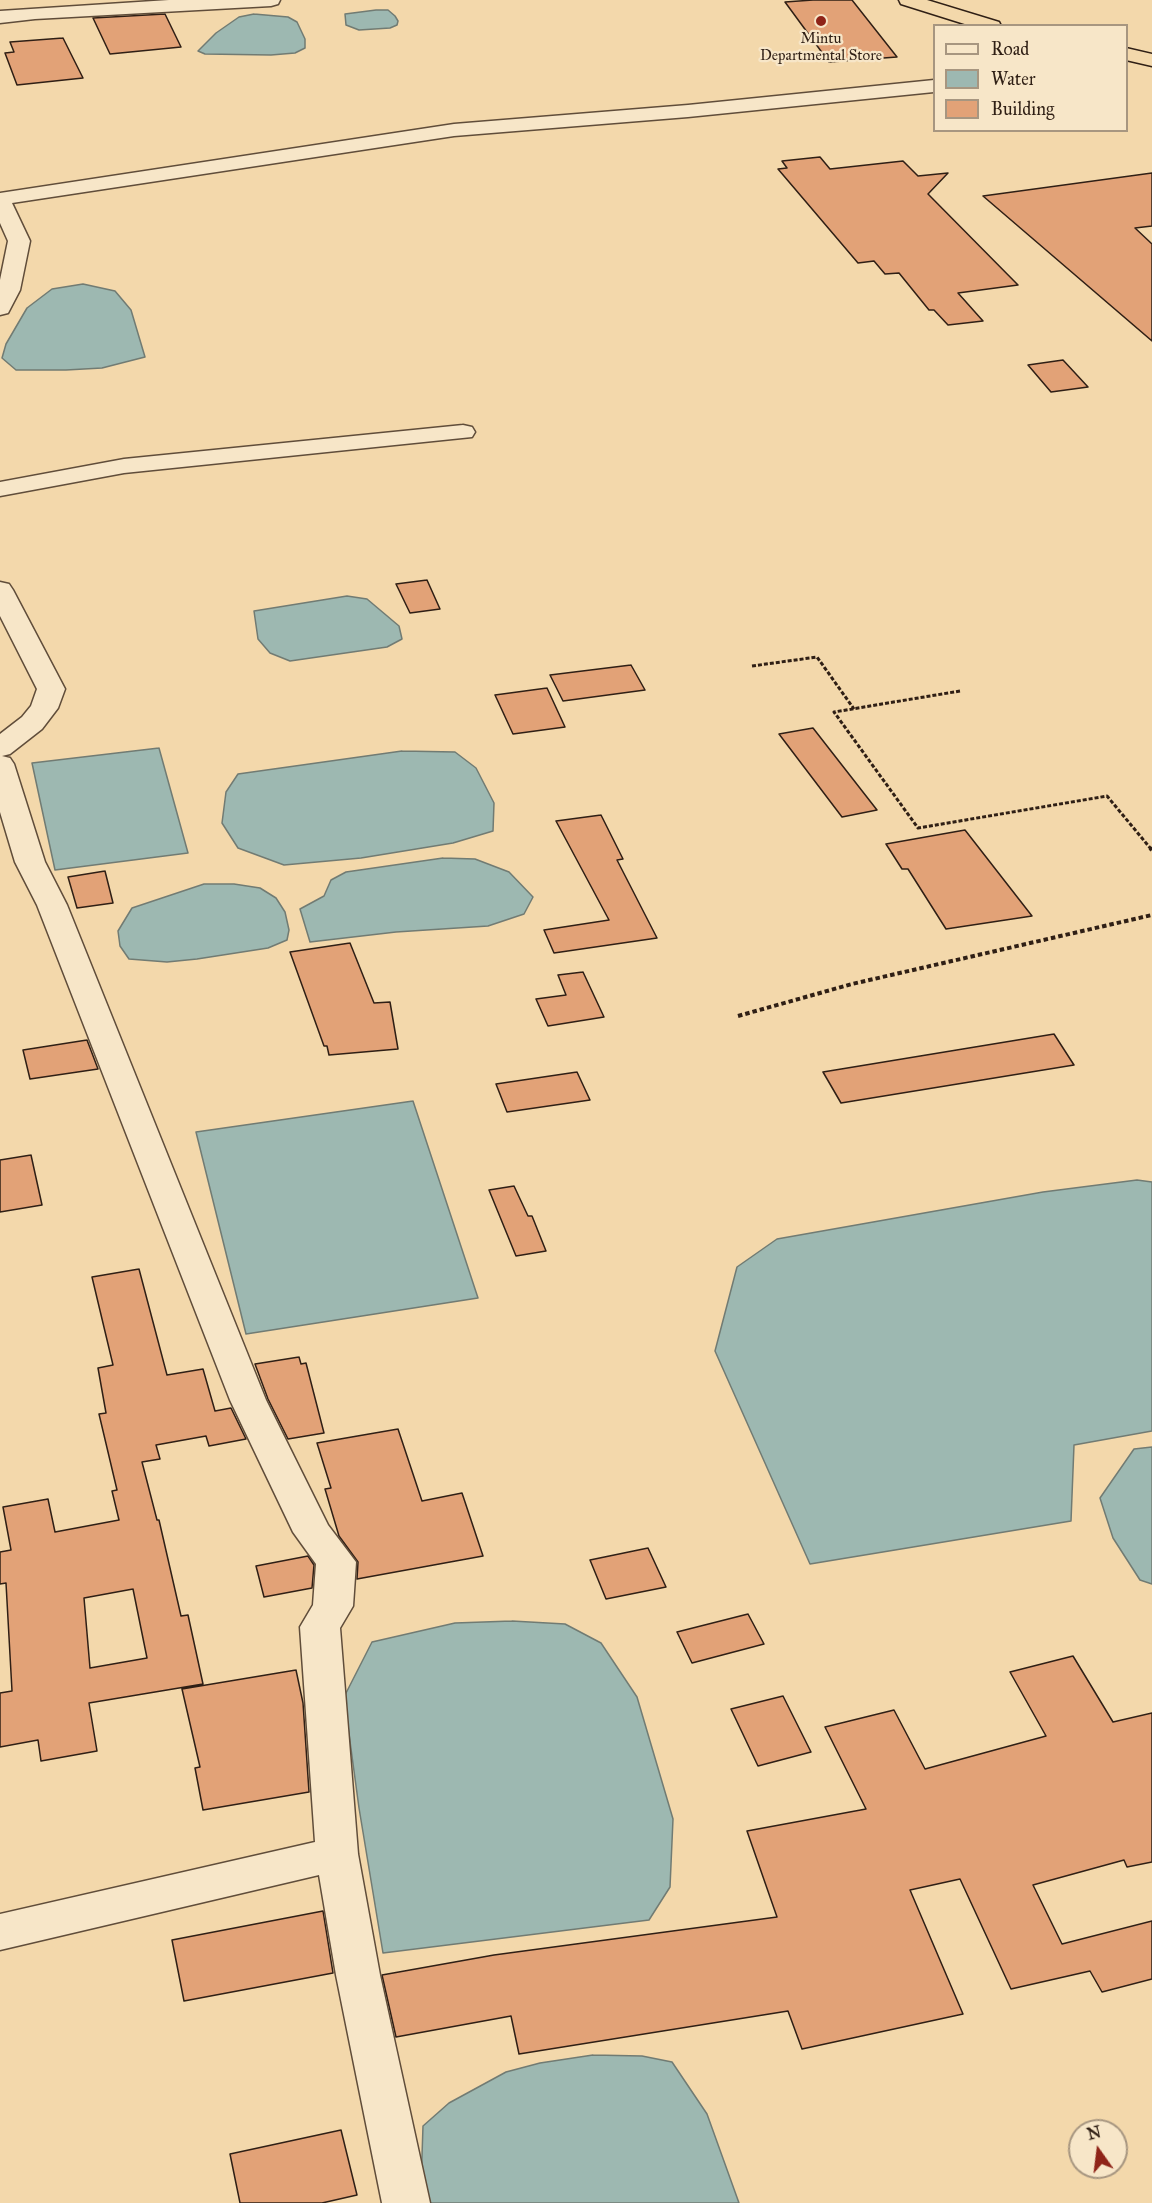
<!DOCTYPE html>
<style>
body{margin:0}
#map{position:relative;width:1152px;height:2203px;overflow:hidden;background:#f3d8ab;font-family:"IM FELL Great Primer",serif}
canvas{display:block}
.legend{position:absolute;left:933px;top:24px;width:195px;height:108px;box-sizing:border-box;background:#f7e6c8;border:2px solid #a79680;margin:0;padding:8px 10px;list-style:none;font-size:18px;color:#2f1f15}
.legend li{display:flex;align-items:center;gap:12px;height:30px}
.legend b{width:30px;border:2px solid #a79680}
.north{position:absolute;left:1068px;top:2119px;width:60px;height:60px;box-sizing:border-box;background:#f7e6c8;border:2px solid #a79680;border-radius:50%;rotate:346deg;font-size:16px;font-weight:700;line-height:24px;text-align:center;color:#2f1f15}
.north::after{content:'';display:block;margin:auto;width:21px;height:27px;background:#8f2418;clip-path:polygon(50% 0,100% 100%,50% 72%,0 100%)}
</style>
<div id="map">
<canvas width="1152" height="2203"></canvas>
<ul class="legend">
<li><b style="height:8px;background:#f7e6c8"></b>Road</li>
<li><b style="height:16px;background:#9db8b1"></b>Water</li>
<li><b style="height:16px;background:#e2a277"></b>Building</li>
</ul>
<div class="north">N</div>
</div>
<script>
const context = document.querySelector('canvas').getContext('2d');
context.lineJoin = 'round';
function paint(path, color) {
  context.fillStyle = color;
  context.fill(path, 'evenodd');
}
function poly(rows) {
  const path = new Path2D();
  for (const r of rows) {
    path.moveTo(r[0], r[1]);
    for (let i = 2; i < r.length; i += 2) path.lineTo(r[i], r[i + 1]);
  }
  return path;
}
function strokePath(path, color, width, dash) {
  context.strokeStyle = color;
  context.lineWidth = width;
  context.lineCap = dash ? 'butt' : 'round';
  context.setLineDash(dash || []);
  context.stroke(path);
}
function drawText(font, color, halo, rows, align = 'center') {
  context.font = font + ' "IM FELL Great Primer",serif';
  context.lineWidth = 4.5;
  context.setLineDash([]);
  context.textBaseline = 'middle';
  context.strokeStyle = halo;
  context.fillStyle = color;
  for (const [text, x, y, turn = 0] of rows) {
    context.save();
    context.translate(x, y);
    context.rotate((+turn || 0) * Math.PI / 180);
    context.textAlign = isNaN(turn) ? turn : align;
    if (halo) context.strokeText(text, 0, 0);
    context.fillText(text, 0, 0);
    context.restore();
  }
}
const water = poly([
 [376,10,388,10,395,16,398,21,397,25,390,28,359,30,346,25,345,14,376,10],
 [254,14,288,17,297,22,305,39,305,48,295,53,271,55,205,54,198,51,216,33,239,17,254,14],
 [83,284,115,291,131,310,145,357,102,368,66,370,16,370,2,358,6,344,27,308,52,289,83,284],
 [347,596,367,599,399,626,402,639,387,647,290,661,270,653,258,639,254,611,347,596],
 [159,748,188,853,55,870,32,763,159,748],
 [402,751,455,752,476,768,494,803,493,831,453,843,361,858,284,865,238,848,222,823,226,792,238,774,402,751],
 [443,858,475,859,509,872,533,897,524,914,488,926,396,932,310,942,300,909,324,896,331,880,346,872,443,858],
 [204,884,234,884,260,888,276,898,285,912,289,930,287,940,268,948,197,959,167,962,129,959,120,946,118,931,132,908,204,884],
 [413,1101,478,1298,246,1334,196,1132,413,1101],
 [1137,1180,1152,1182,1152,1431,1074,1445,1071,1521,810,1564,715,1351,737,1267,777,1239,1043,1192,1137,1180],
 [1152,1447,1152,1584,1140,1580,1113,1538,1100,1498,1134,1449,1152,1447],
 [512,1621,565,1624,601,1643,637,1697,673,1819,670,1887,649,1920,383,1953,359,1808,344,1697,372,1642,455,1623,512,1621],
 [593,2055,642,2056,672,2062,707,2114,739,2203,424,2203,421,2186,423,2126,449,2103,506,2072,540,2063,593,2055]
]);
paint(water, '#9db8b1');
strokePath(water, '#717b73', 1.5);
const building = poly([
 [813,0,852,0,897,57,829,62,785,2,813,0],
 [165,14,181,47,110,54,93,18,165,14],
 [63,38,83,78,17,85,5,53,14,52,10,42,63,38],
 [820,157,830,169,903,161,918,176,948,173,928,194,1018,285,958,293,983,321,948,325,934,310,929,310,899,273,885,274,874,261,858,263,778,169,787,168,782,161,820,157],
 [1152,173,1152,226,1135,228,1152,244,1152,341,983,196,1152,173],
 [1063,360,1088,387,1051,392,1028,365,1063,360],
 [427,580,440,609,410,613,396,584,427,580],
 [631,665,645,690,563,701,550,675,631,665],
 [547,688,565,727,513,734,495,695,547,688],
 [813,728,877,810,842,817,779,734,813,728],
 [601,815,623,859,617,860,657,938,554,953,544,930,609,920,556,821,601,815],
 [965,830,1032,916,946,929,908,869,902,869,886,844,965,830],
 [105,871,113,903,77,908,68,877,105,871],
 [350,943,374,1003,390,1002,398,1049,329,1055,327,1046,324,1046,290,952,350,943],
 [583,972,604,1017,548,1026,536,999,566,995,558,975,583,972],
 [1054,1034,1074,1065,841,1103,823,1072,1054,1034],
 [87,1040,98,1069,30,1079,23,1050,87,1040],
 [577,1072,590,1100,507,1112,496,1084,577,1072],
 [31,1155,42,1205,0,1212,0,1160,31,1155],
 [514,1186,528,1216,532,1216,546,1251,516,1256,489,1190,514,1186],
 [139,1269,167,1375,203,1369,215,1411,231,1408,246,1439,209,1446,206,1436,156,1445,160,1459,142,1462,157,1520,159,1520,181,1616,188,1615,203,1684,89,1703,97,1751,41,1761,38,1740,0,1747,0,1693,12,1691,6,1583,0,1584,0,1552,11,1550,3,1507,48,1499,55,1532,119,1520,112,1491,117,1490,99,1414,106,1413,98,1368,113,1365,92,1277,139,1269],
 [133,1589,147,1658,90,1668,84,1598,133,1589],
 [299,1357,301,1364,306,1363,324,1433,288,1439,268,1399,255,1364,299,1357],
 [398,1429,422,1501,462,1493,483,1556,357,1579,358,1562,339,1536,325,1489,331,1488,317,1443,398,1429],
 [648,1548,666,1587,606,1599,590,1560,648,1548],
 [308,1556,314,1565,312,1588,264,1597,256,1566,308,1556],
 [748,1614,764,1644,692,1663,677,1632,748,1614],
 [1073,1656,1113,1722,1152,1713,1152,1862,1127,1867,1124,1860,1033,1885,1062,1944,1152,1921,1152,1979,1102,1992,1090,1971,1011,1989,960,1879,910,1890,963,2014,802,2049,788,2011,519,2054,511,2016,396,2037,382,1975,494,1955,777,1917,747,1831,866,1809,825,1727,894,1710,925,1769,1046,1736,1010,1672,1073,1656],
 [296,1670,303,1703,309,1792,203,1810,195,1768,200,1767,182,1689,296,1670],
 [783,1696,811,1752,758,1766,731,1709,783,1696],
 [323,1911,333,1973,184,2001,172,1940,323,1911],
 [341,2130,357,2195,322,2203,240,2203,230,2154,341,2130]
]);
paint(building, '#e2a277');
strokePath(building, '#2f1f15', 1.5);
const minor = poly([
 [169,0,280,0,278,4,271,6,35,19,0,23,0,11,169,0],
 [934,80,934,92,688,117,454,136,12,203,30,241,20,290,8,313,0,315,0,280,8,241,0,223,0,193,454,124,688,105,934,80],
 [463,425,472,427,475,432,472,437,124,473,0,496,0,482,124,459,463,425],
 [0,582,9,584,13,590,65,689,58,708,42,729,10,754,2,756,10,758,14,764,45,862,67,905,266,1400,328,1525,356,1562,353,1606,340,1628,358,1854,380,1975,430,2203,382,2203,336,1975,319,1875,0,1950,0,1914,315,1842,300,1627,313,1605,316,1564,293,1532,230,1400,37,905,15,862,0,812,0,734,22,717,31,706,37,689,0,616,0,582]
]);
const trunk = poly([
 [899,0,927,0,999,22,1001,26,971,26,901,4,899,0],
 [1126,48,1152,54,1152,66,1126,60,1126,48]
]);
strokePath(minor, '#604d3a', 3);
strokePath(trunk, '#2f1f15', 3);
strokePath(poly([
 [752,666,817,657,854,709],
 [960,691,834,712,918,828,1107,796,1151,849]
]), '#2f1f15', 3, [4, 2]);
strokePath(poly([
 [1150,848,1152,850],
 [738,1016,852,984,1152,915]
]), '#2f1f15', 4, [4.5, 3]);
paint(minor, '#f7e6c8');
paint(trunk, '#f3d8ab');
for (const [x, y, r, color] of [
 [821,21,6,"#8f2418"]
]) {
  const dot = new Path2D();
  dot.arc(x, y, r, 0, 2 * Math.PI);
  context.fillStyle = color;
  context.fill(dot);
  strokePath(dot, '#f7e6c8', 2);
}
drawText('15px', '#2f1f15', '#f7e6c8', [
 ["Mintu",821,39],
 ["Departmental Store",821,56]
]);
</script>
